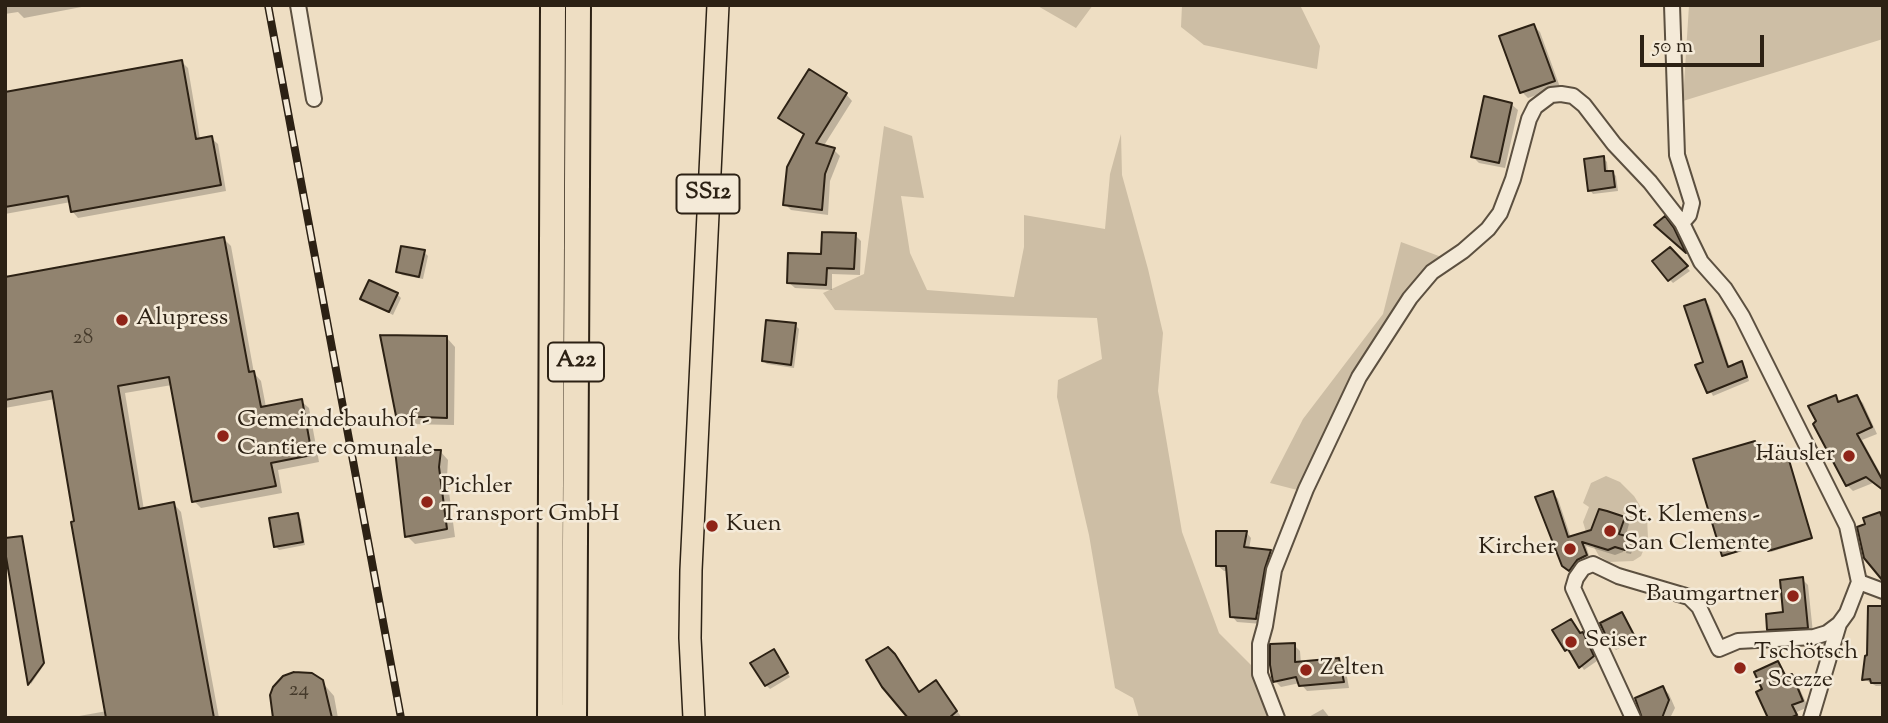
<!DOCTYPE html>
<meta charset="utf-8">
<style>
body{margin:0}
#map{position:relative;width:1888px;height:723px;overflow:hidden;background:#eedec3;font-family:"Sorts Mill Goudy",serif}
canvas{display:block}
.frame{position:absolute;inset:0;border:7px solid #2c2114;pointer-events:none}
.scale{position:absolute;left:1640px;top:35px;width:124px;height:32px;box-sizing:border-box;border:4px solid #2c2114;border-top:0;padding-left:9px;font-size:21px;line-height:24px;white-space:nowrap;color:#2c2114;-webkit-text-stroke:5px #f4ead8;paint-order:stroke}
</style>
<div id="map">
<canvas width="1888" height="723"></canvas>
<div class="frame"></div>
<div class="scale">50 m</div>
</div>
<script>
const context = document.querySelector('canvas').getContext('2d');
context.lineJoin = 'round';
function paint(path, color) {
  context.fillStyle = color;
  context.fill(path, 'evenodd');
}
function poly(rows) {
  const path = new Path2D();
  for (const r of rows) {
    path.moveTo(r[0], r[1]);
    for (let i = 2; i < r.length; i += 2) path.lineTo(r[i], r[i + 1]);
  }
  return path;
}
function strokePath(path, color, width, dash) {
  context.strokeStyle = color;
  context.lineWidth = width;
  context.lineCap = dash ? 'butt' : 'round';
  context.setLineDash(dash || []);
  context.stroke(path);
}
function drawText(font, color, halo, rows, align = 'center') {
  context.font = font + ' "Sorts Mill Goudy",serif';
  context.lineWidth = 5;
  context.setLineDash([]);
  context.textBaseline = 'middle';
  context.strokeStyle = halo;
  context.fillStyle = color;
  for (const [text, x, y, turn = 0] of rows) {
    context.save();
    context.translate(x, y);
    context.rotate((+turn || 0) * Math.PI / 180);
    context.textAlign = isNaN(turn) ? turn : align;
    if (halo) context.strokeText(text, 0, 0);
    context.fillText(text, 0, 0);
    context.restore();
  }
}
paint(poly([
 [1036,5,1093,5,1076,28],
 [1182,5,1300,5,1320,46,1317,69,1204,45,1181,27],
 [1689,5,1883,5,1883,39,1683,101],
 [884,126,912,136,924,198,901,196,910,253,927,290,1014,297,1024,247,1024,215,1105,229,1110,174,1121,134,1122,175,1148,269,1163,333,1158,391,1182,532,1219,633,1260,674,1277,718,1139,718,1133,698,1115,688,1089,535,1057,397,1058,380,1102,359,1097,318,835,310,823,293,864,274],
 [1401,242,1447,259,1420,292,1368,369,1309,493,1270,483,1303,419,1383,314],
 [1606,476,1620,482,1634,496,1647,517,1648,539,1641,556,1633,561,1609,562,1599,556,1587,535,1583,522,1589,507,1583,503,1591,483]
]), '#cdbea5');
paint(poly([
 [5,5,92,5,24,18,18,12,5,14],
 [1534,26,1540,32,1560,87,1528,98,1522,92],
 [182,62,188,68,200,139,211,138,218,144,226,191,78,218,72,211,71,202,5,214,5,94],
 [846,94,852,101,823,147,834,150,840,156,830,181,828,215,791,210,785,204,805,136,781,118],
 [1511,104,1518,110,1505,168,1479,163,1473,157],
 [1603,158,1607,162,1608,173,1612,172,1616,176,1618,191,1593,194,1590,190],
 [855,235,861,241,860,275,832,274,832,290,795,288,788,282],
 [224,239,231,246,254,373,261,381,266,407,301,401,309,408,319,462,278,470,282,493,201,508,194,501,172,385,125,393,144,510,174,504,181,512,219,718,68,718,107,711,55,399,5,408,5,279],
 [1670,250,1690,271,1673,283,1669,279],
 [424,252,428,256,423,279,402,275,398,271],
 [397,294,401,298,393,315,362,299],
 [1705,301,1709,305,1730,368,1742,363,1745,367,1749,381,1713,396,1698,366,1705,363],
 [795,325,799,329,794,368,767,364,763,361],
 [447,338,455,347,454,425,407,424,398,416],
 [1857,397,1863,403,1877,434,1862,440,1883,478,1883,490,1873,483,1853,491,1847,485,1836,398,1841,402],
 [440,451,448,460,447,477,455,537,415,544,407,536],
 [1786,452,1812,539,1771,552,1767,543,1725,556,1723,555,1760,460],
 [1553,493,1558,499,1571,538,1624,519,1629,524,1625,538,1629,540,1627,540,1623,552,1615,555,1586,546,1591,561,1575,576,1570,572,1563,565],
 [297,515,301,519,305,545,279,550,275,546],
 [1246,532,1251,538,1249,549,1271,552,1276,558,1262,624,1237,622,1232,616,1228,571,1224,571,1218,566],
 [23,539,44,665,31,684,5,541],
 [1630,540,1634,544,1631,554,1626,553],
 [1802,579,1808,585,1813,633,1775,635,1769,629,1785,614],
 [1883,608,1883,686,1876,686,1864,679],
 [1622,614,1637,639,1616,650,1612,646],
 [1571,621,1586,638,1597,661,1584,670,1572,652,1570,654,1566,650],
 [1294,645,1300,651,1301,664,1339,660,1345,666,1349,688,1307,691,1300,683,1281,687,1275,681],
 [888,649,901,662,920,693,942,689,962,718,910,718],
 [777,655,790,677,770,689,766,685],
 [1778,663,1788,678,1791,677,1797,683,1808,707,1797,712,1800,718,1770,718,1764,690],
 [322,682,334,696,338,718,275,718],
 [1663,688,1669,694,1675,708,1670,718,1643,718],
 [1323,709,1330,718,1307,718]
]), '#0003');
const building = poly([
 [1534,24,1555,81,1520,93,1499,36,1534,24],
 [182,60,196,139,212,136,221,185,71,212,68,196,5,207,5,92,182,60],
 [809,69,847,93,816,143,835,148,825,174,822,210,783,205,787,167,804,134,778,118,809,69],
 [1484,96,1512,103,1499,163,1471,157,1484,96],
 [1604,156,1605,171,1613,171,1615,187,1588,191,1584,159,1604,156],
 [1665,216,1674,228,1686,253,1654,225,1665,216],
 [822,232,856,233,854,269,827,268,826,285,787,283,788,253,821,254,822,232],
 [224,237,249,372,254,371,261,407,302,399,312,455,271,463,276,486,192,502,169,377,118,386,139,509,174,502,214,718,106,718,71,522,74,521,52,391,5,400,5,277,224,237],
 [401,246,425,250,419,277,396,272,401,246],
 [1670,247,1688,266,1668,281,1652,261,1670,247],
 [369,280,398,293,389,312,360,299,369,280],
 [1705,299,1728,367,1742,361,1747,377,1707,393,1695,365,1703,362,1684,306,1705,299],
 [766,320,796,323,791,365,762,361,766,320],
 [380,335,447,336,447,418,396,416,380,335],
 [1836,395,1838,402,1857,395,1872,427,1857,434,1883,481,1883,490,1866,477,1846,486,1813,424,1816,421,1808,406,1836,395],
 [1755,441,1760,458,1786,450,1812,538,1768,551,1765,543,1722,556,1693,459,1755,441],
 [395,450,441,450,439,467,447,529,405,537,395,450],
 [1553,491,1568,537,1591,530,1599,509,1607,511,1625,517,1619,534,1629,537,1625,550,1615,547,1608,550,1582,542,1587,555,1577,560,1569,571,1562,566,1535,497,1553,491],
 [1880,512,1883,520,1883,581,1864,558,1857,527,1865,524,1863,518,1880,512],
 [298,513,303,542,274,547,269,518,298,513],
 [1216,531,1247,531,1244,547,1271,550,1265,568,1256,619,1230,617,1226,566,1216,566,1216,531],
 [22,536,44,663,28,685,5,551,5,538,22,536],
 [1803,577,1808,628,1767,630,1766,614,1783,612,1780,580,1803,577],
 [1868,606,1883,606,1883,683,1871,683,1870,679,1862,680,1865,656,1867,655,1868,606],
 [1622,612,1634,635,1611,647,1600,623,1622,612],
 [1571,619,1580,633,1583,632,1594,656,1579,668,1568,649,1565,651,1552,630,1571,619],
 [1295,643,1295,662,1339,658,1344,682,1299,686,1296,677,1273,682,1270,665,1270,644,1295,643],
 [888,647,895,654,919,692,936,680,957,711,949,718,908,718,882,687,866,660,888,647],
 [774,649,788,673,765,686,750,663,774,649],
 [1778,661,1786,677,1792,674,1803,701,1792,705,1797,715,1790,718,1768,718,1756,692,1762,689,1754,672,1778,661],
 [294,672,312,673,323,680,332,718,273,718,270,695,273,687,283,676,294,672],
 [1663,686,1669,700,1662,718,1642,718,1635,698,1663,686]
]);
paint(building, '#91836f');
strokePath(building, '#2c2114', 2);
const minor = poly([
 [298,5,314,99],
 [1672,5,1677,155,1692,203,1689,215,1682,223],
 [1859,582,1883,591],
 [1277,718,1260,674,1260,644,1265,626,1274,570,1306,489,1359,377,1410,298,1432,272,1463,251,1488,229,1500,213,1513,179,1529,119,1535,107,1551,95,1561,94,1573,96,1584,105,1614,144,1650,182,1682,223,1701,262,1725,289,1742,316,1847,526,1859,582,1847,613,1839,624,1811,718],
 [1633,718,1573,588,1576,578,1583,568,1593,564,1618,576,1689,597,1699,607,1719,649,1738,641,1814,637,1827,633,1839,624]
]);
const primary = poly([
 [694,718,690,638,691,570,718,5]
]);
const motorway = poly([
 [550,718,553,5],
 [574,718,578,5]
]);
strokePath(minor, '#5c5040', 18);
strokePath(primary, '#2c2114', 24);
strokePath(motorway, '#2c2114', 28);
strokePath(minor, '#f4ead8', 14);
strokePath(primary, '#eedec3', 21);
strokePath(motorway, '#eedec3', 24);
const rail = poly([
 [268,5,401,718]
]);
strokePath(rail, '#2c2114', 8);
strokePath(rail, '#f4ead8', 5, [16]);
for (const [x, y, r, color] of [
 [122,320,7,"#8f2418"],
 [223,436,7,"#8f2418"],
 [1849,456,7,"#8f2418"],
 [427,502,7,"#8f2418"],
 [712,526,7,"#8f2418"],
 [1610,531,7,"#8f2418"],
 [1570,549,7,"#8f2418"],
 [1793,596,7,"#8f2418"],
 [1571,642,7,"#8f2418"],
 [1740,668,7,"#8f2418"],
 [1306,670,7,"#8f2418"]
]) {
  const dot = new Path2D();
  dot.arc(x, y, r, 0, 2 * Math.PI);
  context.fillStyle = color;
  context.fill(dot);
  strokePath(dot, '#f4ead8', 2.5);
}
drawText('21px', '#453a2b', null, [
 ["28",83,339],
 ["24",299,691]
]);
for (const [x, y, w] of [
 [708,194,63],
 [576,362,56]
]) {
  const box = new Path2D();
  box.roundRect(x - w / 2, y - 19.5, w, 39, 5);
  context.fillStyle = '#f4ead8';
  context.fill(box);
  strokePath(box, '#2c2114', 2);
}
drawText('bold 23px', '#2c2114', null, [
 ["SS12",708,194],
 ["A22",576,362]
]);
drawText('24px', '#2c2114', '#f4ead8', [
 ["Alupress",136,320],
 ["Gemeindebauhof -",237,422],
 ["Cantiere comunale",237,450],
 ["Häusler",1835,456,"right"],
 ["Pichler",441,488],
 ["Transport GmbH",441,516],
 ["St. Klemens -",1624,517],
 ["San Clemente",1624,545],
 ["Kuen",726,526],
 ["Kircher",1556,549,"right"],
 ["Baumgartner",1779,596,"right"],
 ["Seiser",1585,642],
 ["Tschötsch",1754,654],
 ["- Scezze",1754,682],
 ["Zelten",1320,670]
], 'left');
</script>
